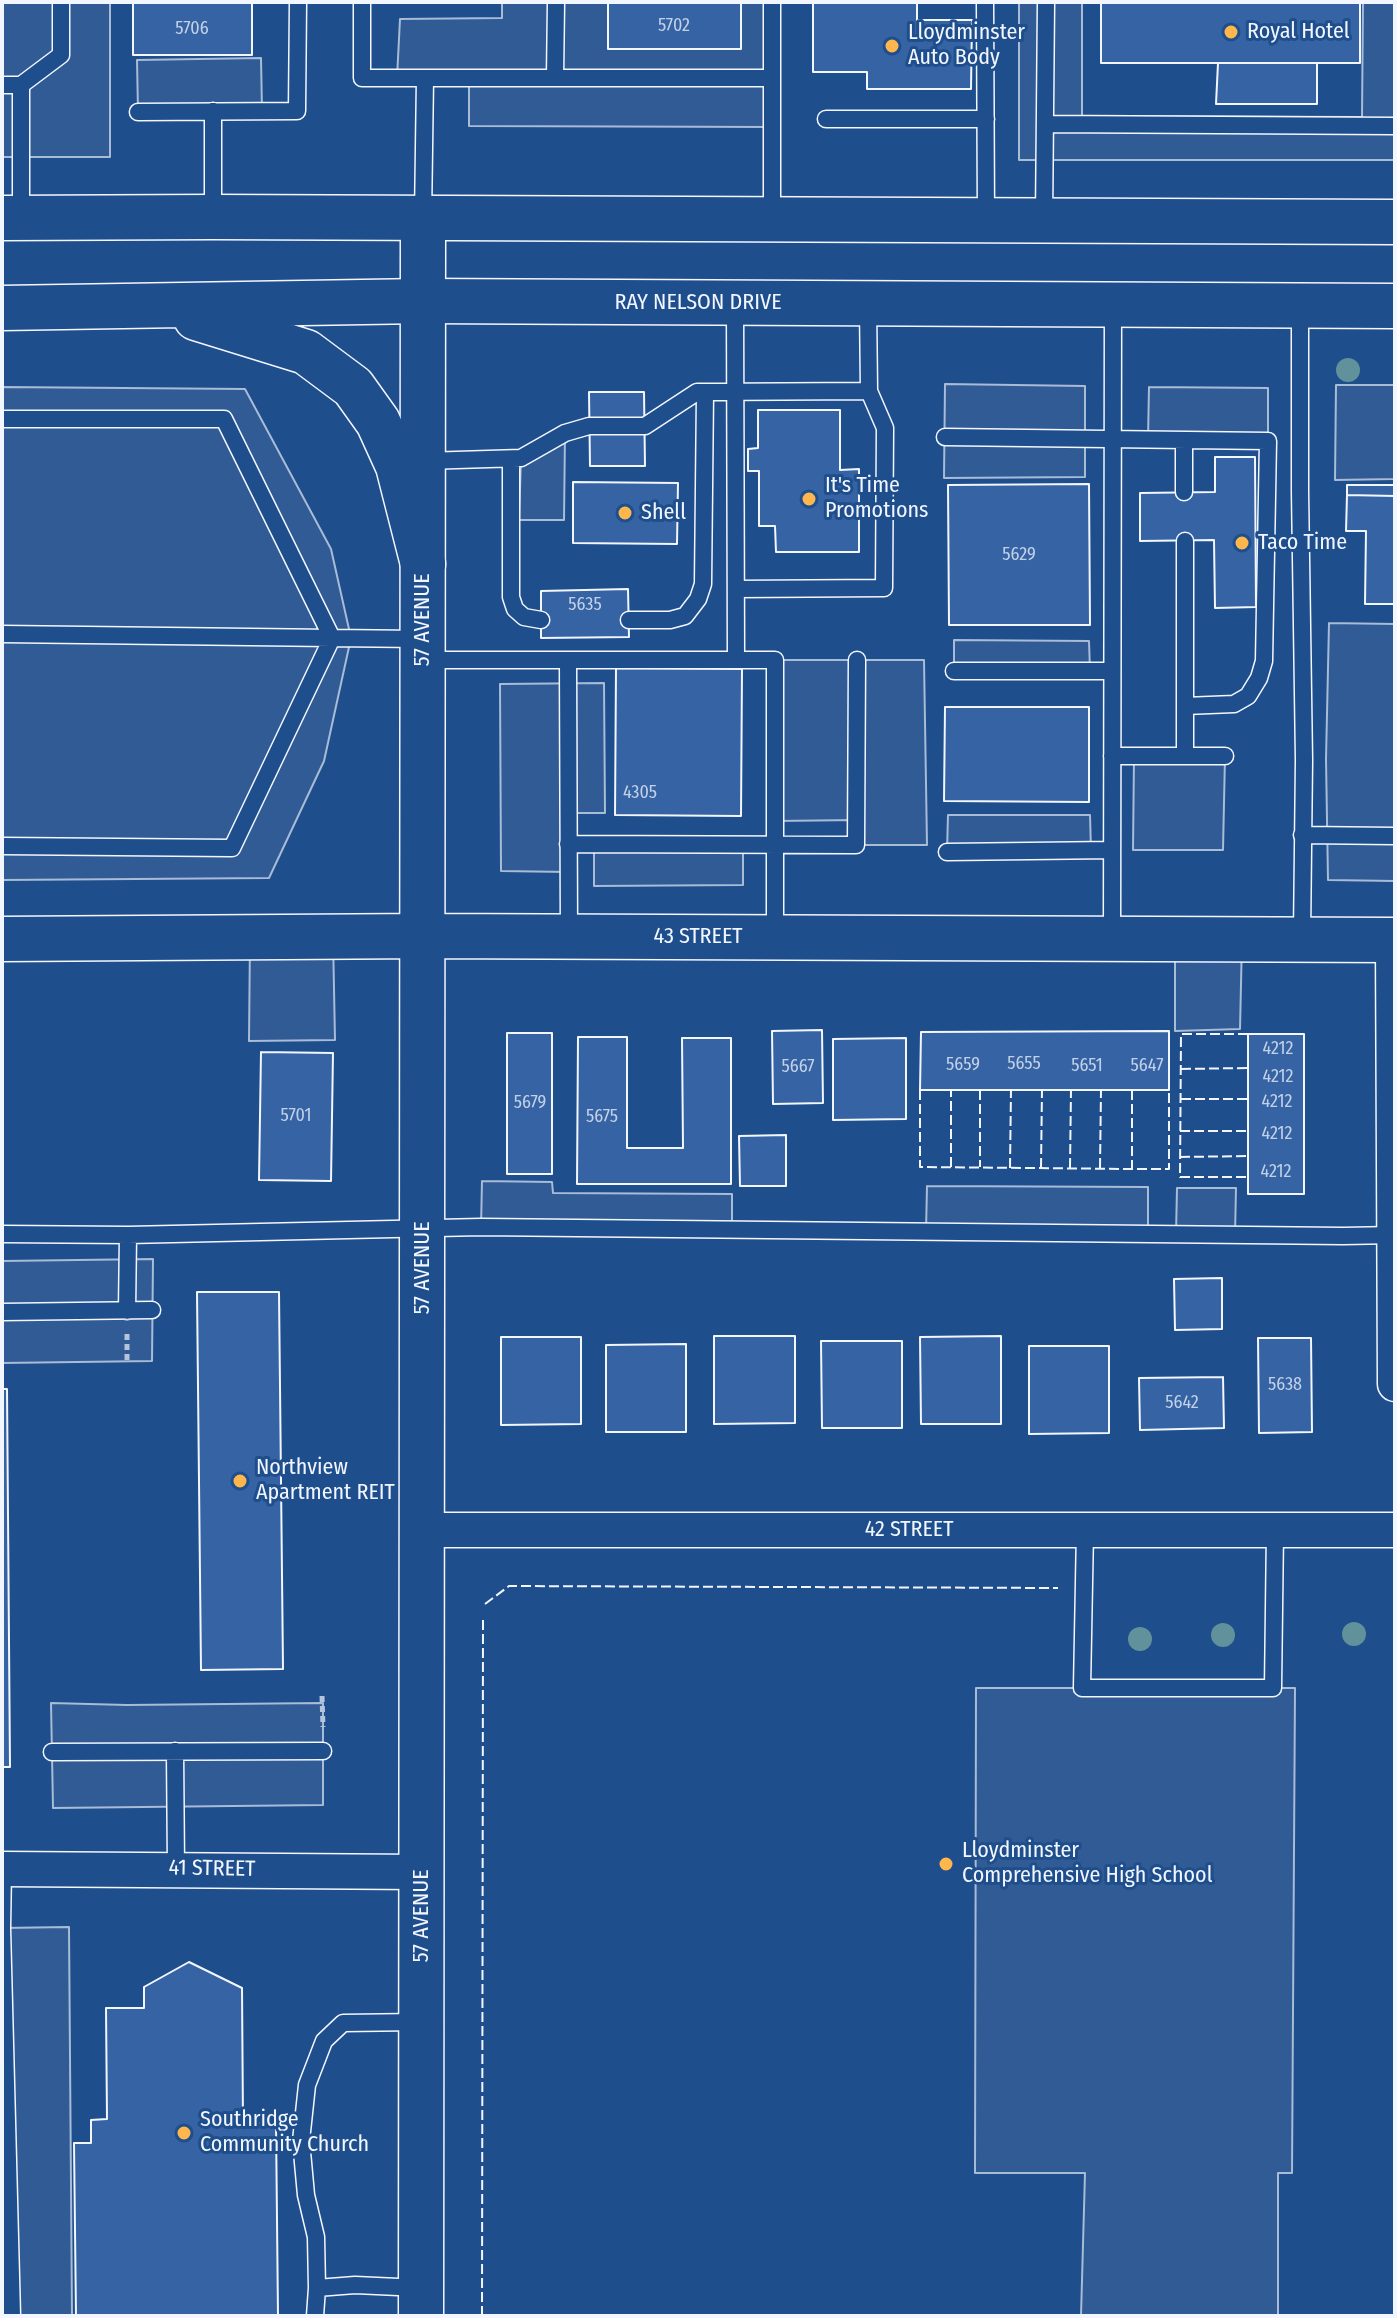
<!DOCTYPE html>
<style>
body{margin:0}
#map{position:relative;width:1397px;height:2318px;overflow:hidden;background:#1f4e8c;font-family:"Fira Sans Condensed",sans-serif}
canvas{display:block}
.frame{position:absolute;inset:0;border:4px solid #f2f6ff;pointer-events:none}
</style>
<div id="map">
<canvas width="1397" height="2318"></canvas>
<div class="frame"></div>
</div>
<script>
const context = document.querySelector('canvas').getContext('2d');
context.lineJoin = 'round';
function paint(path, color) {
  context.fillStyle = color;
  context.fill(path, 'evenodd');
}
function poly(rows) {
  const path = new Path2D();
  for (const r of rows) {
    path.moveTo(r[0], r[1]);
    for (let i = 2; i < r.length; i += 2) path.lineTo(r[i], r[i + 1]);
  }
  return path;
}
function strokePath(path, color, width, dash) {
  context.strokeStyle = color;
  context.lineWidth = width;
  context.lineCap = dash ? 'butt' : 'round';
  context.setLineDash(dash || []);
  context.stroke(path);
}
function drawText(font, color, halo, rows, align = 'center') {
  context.font = font + ' "Fira Sans Condensed",sans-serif';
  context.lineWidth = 6;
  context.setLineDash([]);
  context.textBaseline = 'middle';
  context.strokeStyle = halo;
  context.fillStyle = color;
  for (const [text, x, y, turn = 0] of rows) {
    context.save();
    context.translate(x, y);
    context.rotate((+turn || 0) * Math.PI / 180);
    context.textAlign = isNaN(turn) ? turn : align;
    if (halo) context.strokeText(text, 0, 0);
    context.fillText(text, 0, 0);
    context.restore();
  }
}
const built = poly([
 [2,2,110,2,110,157,2,157,2,2],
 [502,2,772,2,772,127,469,126,469,78,397,78,400,19,502,18,502,2],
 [1019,2,1082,2,1082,116,1362,117,1363,2,1395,2,1395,160,1019,160,1019,2],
 [261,58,262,111,138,112,137,60,261,58],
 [945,384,1085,386,1085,477,944,478,945,384],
 [1336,385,1395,385,1395,479,1335,480,1336,385],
 [2,387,245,389,331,549,351,638,324,761,269,878,2,880,2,387],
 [1149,387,1268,388,1268,441,1148,439,1149,387],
 [565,433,564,520,519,520,521,458,565,433],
 [1329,623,1395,624,1395,881,1328,880,1326,759,1329,623],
 [954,640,1089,641,1090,671,954,671,954,640],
 [775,660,924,660,927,845,856,845,856,820,776,821,775,660],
 [604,683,605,813,569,813,568,872,501,871,500,684,604,683],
 [1134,756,1225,756,1223,850,1133,850,1134,756],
 [948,815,1090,815,1091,850,947,852,948,815],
 [594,844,743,845,743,885,594,886,594,844],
 [250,937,333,937,335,1040,249,1041,250,937],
 [1175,939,1242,939,1240,1029,1175,1031,1175,939],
 [482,1181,552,1182,553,1193,732,1194,732,1230,481,1227,482,1181],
 [927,1186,1148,1187,1148,1234,926,1231,927,1186],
 [1177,1188,1236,1188,1235,1235,1176,1234,1177,1188],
 [153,1259,152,1361,2,1363,2,1261,153,1259],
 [976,1688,1295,1688,1292,2173,1278,2173,1278,2316,1081,2316,1085,2173,975,2173,976,1688],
 [51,1703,127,1705,323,1703,323,1805,53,1808,51,1703],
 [69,1927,72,2316,2,2316,2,1928,69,1927]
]);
paint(built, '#305b95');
strokePath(built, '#a8bbd7', 2);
const building = poly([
 [133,2,252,2,252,55,133,55,133,2],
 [608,2,741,2,741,49,608,49,608,2],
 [813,2,917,2,917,20,972,20,971,89,867,89,867,72,813,72,813,2],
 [1101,2,1360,2,1360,63,1101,63,1101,2],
 [1218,63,1317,63,1317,104,1216,104,1218,63],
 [589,392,644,392,645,466,590,466,589,392],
 [758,410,840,410,840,470,859,469,859,552,776,552,775,526,759,526,759,471,748,471,748,449,758,448,758,410],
 [1215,457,1255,457,1256,607,1215,608,1214,540,1140,541,1140,493,1215,492,1215,457],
 [573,482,678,483,677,544,573,543,573,482],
 [1089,484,1090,625,949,625,948,485,1089,484],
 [1347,485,1395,485,1395,496,1347,495,1347,485],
 [1347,495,1395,496,1395,604,1365,604,1366,531,1346,531,1347,495],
 [628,589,629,637,541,638,541,591,628,589],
 [616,668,742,669,741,816,615,815,616,668],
 [945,707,1089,707,1089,802,944,801,945,707],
 [822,1030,823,1103,773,1104,772,1031,822,1030],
 [1169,1031,1169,1090,920,1090,921,1032,1169,1031],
 [507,1033,552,1033,552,1174,507,1174,507,1033],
 [1248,1034,1304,1034,1304,1194,1248,1194,1248,1034],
 [578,1037,627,1037,627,1148,683,1148,682,1038,731,1038,731,1184,577,1184,578,1037],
 [906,1038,906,1119,833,1120,833,1039,906,1038],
 [261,1052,333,1053,331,1181,259,1180,261,1052],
 [786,1135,786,1186,740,1186,739,1136,786,1135],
 [1222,1278,1222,1329,1175,1330,1174,1279,1222,1278],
 [197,1292,279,1292,283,1669,201,1670,197,1292],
 [714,1336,795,1336,795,1423,714,1424,714,1336],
 [1001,1336,1001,1424,921,1424,920,1337,1001,1336],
 [501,1337,581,1337,581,1424,501,1425,501,1337],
 [1258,1338,1311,1338,1312,1432,1259,1433,1258,1338],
 [821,1341,902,1341,902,1428,822,1428,821,1341],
 [686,1344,686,1432,606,1432,606,1345,686,1344],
 [1029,1346,1109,1346,1109,1433,1029,1434,1029,1346],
 [1223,1377,1224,1428,1140,1430,1139,1378,1223,1377],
 [2,1389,7,1389,10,1767,2,1767,2,1389],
 [189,1962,242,1988,243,2123,276,2123,278,2316,76,2316,74,2143,91,2143,91,2120,107,2119,106,2008,144,2008,144,1987,189,1962]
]);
paint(building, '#3563a3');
strokePath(building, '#f2f6ff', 2);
const lane = poly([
 [362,2,362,78,425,78],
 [772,2,772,216],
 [985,2,986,220],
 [555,78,556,2],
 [2,85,21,85,21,217],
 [21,85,61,55,61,2],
 [213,111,213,214],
 [138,112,297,111,298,2],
 [826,119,986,119],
 [1045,124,1395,126],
 [423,218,425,78,772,78],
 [1044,220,1046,2],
 [1300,307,1300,491,1304,760,1302,936],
 [2,419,224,419,332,638,2,634],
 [945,437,1268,441,1264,661,1259,678,1248,696,1234,704,1185,706],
 [1184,440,1184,492],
 [511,459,511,597,515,609,524,617,541,620],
 [424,461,521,458,565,433,589,426,645,426,697,392,869,391],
 [1185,541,1185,755],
 [736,589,884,588,885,428,869,391,868,305],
 [629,620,670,620,685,616,698,599,703,584,705,392],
 [425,660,736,660,735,303],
 [568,660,569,935],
 [736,660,775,660,775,936],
 [954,671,1112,671],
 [1112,756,1225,756],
 [1302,835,1395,836],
 [568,844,856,845,857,660],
 [2,846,232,848,332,638,420,639],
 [947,852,1112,850],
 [1112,937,1113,305],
 [2,1234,128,1235,481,1227,1343,1236,1395,1235],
 [127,1311,128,1235],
 [2,1312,152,1310],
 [1085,1530,1082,1688,1273,1688,1275,1530],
 [175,1751,176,1869],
 [52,1752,323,1751],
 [3,1869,2,1928,12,2316],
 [317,2288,355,2285,420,2288],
 [315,2316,317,2288,316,2237,306,2195,301,2141,307,2085,324,2041,343,2023,419,2022]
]);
const street = poly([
 [1393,940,1395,1384],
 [422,1530,1395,1530],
 [2,1869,422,1872]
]);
const secondary = poly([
 [2,939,424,936,1395,940],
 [421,2316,423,219]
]);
const highway = poly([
 [2,218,213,217,1395,222],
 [2,308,423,301,1395,306],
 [196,318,306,352,353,387,378,422,398,466,423,564]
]);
strokePath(lane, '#f2f6ff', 19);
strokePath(street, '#f2f6ff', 37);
strokePath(secondary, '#f2f6ff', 47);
strokePath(highway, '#f2f6ff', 47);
strokePath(poly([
 [127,1334,127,1361],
 [322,1696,323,1727]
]), '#b3c4dc', 5, [6, 4]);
strokePath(lane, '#1f4e8c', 16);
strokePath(street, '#1f4e8c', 34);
strokePath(secondary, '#1f4e8c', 44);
strokePath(highway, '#1f4e8c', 44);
strokePath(poly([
 [1248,1034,1181,1034,1180,1177,1248,1177],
 [1181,1069,1248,1068],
 [920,1090,920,1167,1132,1169,1169,1169,1169,1090],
 [980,1090,980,1167],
 [1132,1090,1132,1169],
 [1181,1099,1248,1099],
 [1180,1131,1248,1131],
 [1180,1157,1248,1156],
 [951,1167,951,1090],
 [1010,1168,1011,1090],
 [1041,1168,1042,1090],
 [1070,1168,1071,1090],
 [1100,1168,1101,1090],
 [485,1604,509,1586,1058,1588],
 [482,2316,483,1619]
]), '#f2f6ff', 2, [10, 4]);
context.fillStyle = '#61919a';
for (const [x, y] of [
 [1348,370],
 [1354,1634],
 [1223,1635],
 [1140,1639]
]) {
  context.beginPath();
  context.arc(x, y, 12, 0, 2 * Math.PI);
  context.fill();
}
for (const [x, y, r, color] of [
 [1231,32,8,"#ffb74d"],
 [892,46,8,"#ffb74d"],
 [809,499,8,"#ffb74d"],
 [625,513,8,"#ffb74d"],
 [1242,543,8,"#ffb74d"],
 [240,1481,8,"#ffb74d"],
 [946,1864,8,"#ffb74d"],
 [184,2133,8,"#ffb74d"]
]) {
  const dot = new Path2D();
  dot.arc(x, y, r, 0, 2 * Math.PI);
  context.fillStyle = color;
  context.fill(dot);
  strokePath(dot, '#1f4e8c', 3);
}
drawText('18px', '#c3d1e8', null, [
 ["5702",674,26],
 ["5706",192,29],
 ["5629",1019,555],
 ["5635",585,605],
 ["4305",640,793],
 ["4212",1278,1049],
 ["5655",1024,1064],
 ["5659",963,1065],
 ["5651",1087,1066],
 ["5647",1147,1066],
 ["5667",798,1067],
 ["4212",1278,1077],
 ["4212",1277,1102],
 ["5679",530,1103],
 ["5701",296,1116],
 ["5675",602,1117],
 ["4212",1277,1134],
 ["4212",1276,1172],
 ["5638",1285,1385],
 ["5642",1182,1403]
]);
drawText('22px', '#f2f6ff', '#1f4e8c', [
 ["Royal Hotel",1247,32],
 ["Lloydminster",908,33],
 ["Auto Body",908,58],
 ["It's Time",825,486],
 ["Promotions",825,511],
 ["Shell",641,513],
 ["Taco Time",1258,543],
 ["Northview",256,1468],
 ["Apartment REIT",256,1493],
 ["Lloydminster",962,1851],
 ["Comprehensive High School",962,1876],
 ["Southridge",200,2120],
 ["Community Church",200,2145]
], 'left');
drawText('22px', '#f2f6ff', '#1f4e8c', [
 ["RAY NELSON DRIVE",698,303],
 ["57 AVENUE",423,620,-90],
 ["43 STREET",698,937],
 ["57 AVENUE",423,1268,-90],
 ["42 STREET",909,1530],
 ["41 STREET",212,1869,1],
 ["57 AVENUE",422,1916,-90]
]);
</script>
